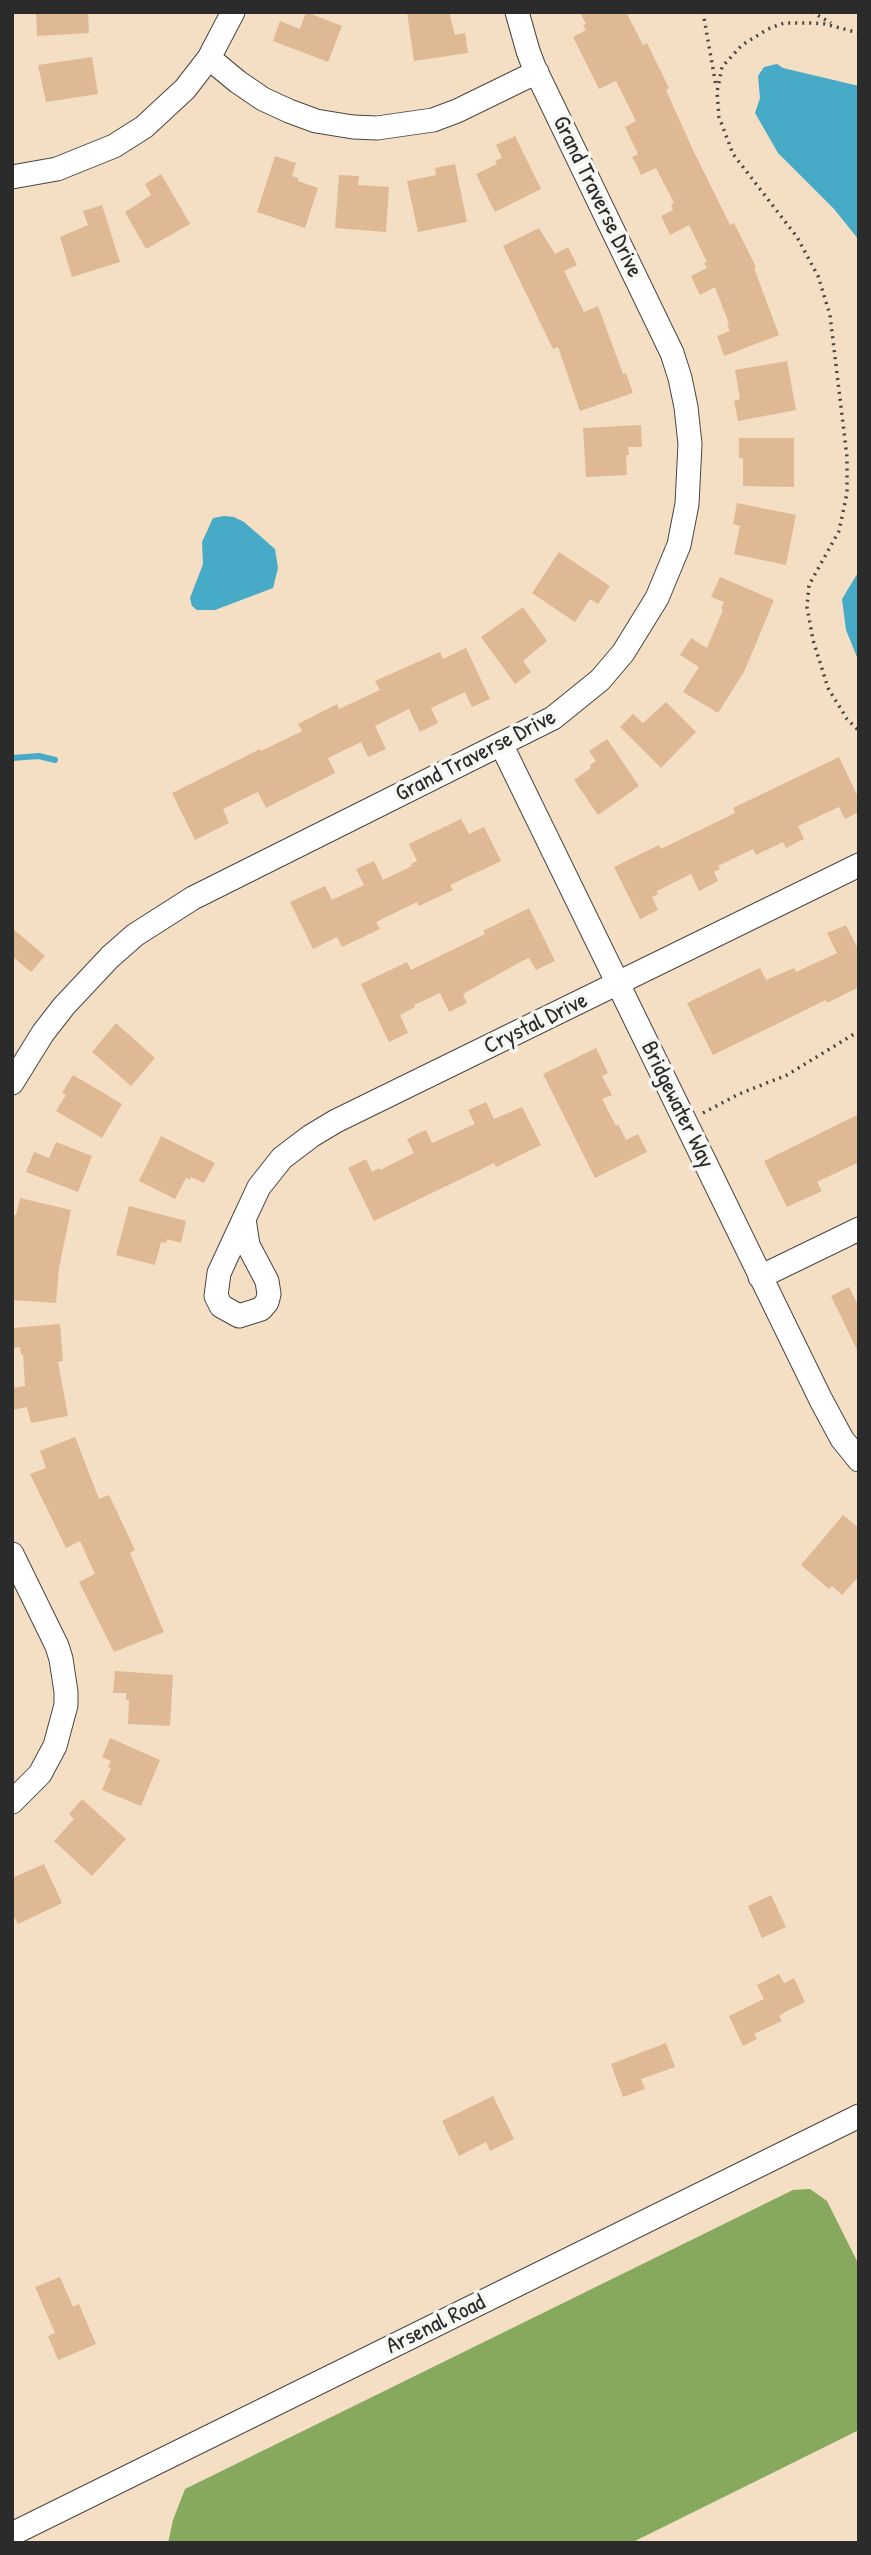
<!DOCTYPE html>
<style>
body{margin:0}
#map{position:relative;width:871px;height:2555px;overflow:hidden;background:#f4dfc4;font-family:"Patrick Hand",sans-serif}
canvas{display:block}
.frame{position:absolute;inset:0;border:14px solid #2b2b2b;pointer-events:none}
</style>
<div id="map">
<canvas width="871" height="2555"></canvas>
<div class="frame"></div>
</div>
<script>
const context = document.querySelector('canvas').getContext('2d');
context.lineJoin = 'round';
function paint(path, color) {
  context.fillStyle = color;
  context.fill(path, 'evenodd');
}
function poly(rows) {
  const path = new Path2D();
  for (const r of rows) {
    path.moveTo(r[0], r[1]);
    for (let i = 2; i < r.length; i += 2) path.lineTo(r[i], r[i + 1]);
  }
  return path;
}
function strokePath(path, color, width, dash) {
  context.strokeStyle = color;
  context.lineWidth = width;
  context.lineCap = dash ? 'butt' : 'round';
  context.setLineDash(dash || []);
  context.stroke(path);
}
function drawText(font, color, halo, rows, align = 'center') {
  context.font = font + ' "Patrick Hand",sans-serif';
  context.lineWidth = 7;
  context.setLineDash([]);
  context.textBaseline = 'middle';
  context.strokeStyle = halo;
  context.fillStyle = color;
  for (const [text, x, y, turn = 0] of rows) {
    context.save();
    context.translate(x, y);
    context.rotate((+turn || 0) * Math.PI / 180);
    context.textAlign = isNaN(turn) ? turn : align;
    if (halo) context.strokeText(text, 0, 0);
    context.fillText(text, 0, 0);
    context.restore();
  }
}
paint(poly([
 [810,2189,827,2201,859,2265,859,2430,631,2543,168,2543,173,2520,185,2489,793,2190]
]), '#86a95d');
paint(poly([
 [777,64,783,68,859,86,859,240,834,209,778,153,755,113,760,98,758,76,764,67],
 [224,516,234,517,244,522,275,549,278,568,273,588,215,610,197,610,192,606,190,598,203,564,202,542,213,518],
 [859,571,859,662,846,630,842,599]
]), '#47aac6');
strokePath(poly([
 [12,758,39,756,55,760]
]), '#47aac6', 6);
paint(poly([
 [36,12,88,12,89,33,37,36],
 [306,12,342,26,328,62,273,41,280,21,300,29],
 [407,12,449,12,455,35,465,33,468,53,414,61],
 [580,12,626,12,643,45,647,43,669,88,666,90,693,150,730,225,734,223,756,267,754,268,779,335,724,356,717,336,730,331,727,325,729,324,715,287,700,295,691,276,707,268,704,263,707,262,689,225,670,235,666,226,661,216,673,210,671,205,674,203,656,168,641,175,637,166,632,157,638,154,625,127,636,121,616,81,599,89,573,37,586,30,583,25,586,24],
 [92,57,98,94,46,102,38,65],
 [515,136,541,189,495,212,476,174,497,164,495,161,502,158,496,145],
 [275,156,296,163,292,176,298,178,298,181,318,188,305,228,257,212],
 [455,164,467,222,418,232,407,181,436,175,435,168],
 [161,174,190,224,146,249,125,212,151,195,145,184],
 [339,175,359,176,358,185,389,187,386,232,335,228],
 [102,205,120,262,72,277,60,237,88,225,83,211],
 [539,228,555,254,568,247,577,265,564,271,584,312,598,306,623,374,626,373,633,393,580,411,558,347,553,349,503,246],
 [787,361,796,410,738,421,734,401,740,399,735,370],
 [641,425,642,447,628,447,629,455,626,455,627,475,586,477,583,428],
 [739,438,794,438,794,487,743,486,743,458,739,458],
 [737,503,796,515,786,565,734,554,740,526,733,524],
 [559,552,610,586,598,604,590,599,575,622,532,593],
 [720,577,774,600,744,672,718,713,683,692,699,667,680,655,691,638,707,648,723,610,721,608,724,602,711,597],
 [523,607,547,641,523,661,531,672,515,684,481,637],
 [466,648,490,699,472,707,465,692,431,708,438,723,420,732,409,709,375,726,386,749,368,757,361,742,328,758,335,773,266,808,258,792,223,809,229,823,195,840,172,793,260,749,261,751,302,731,298,724,337,704,339,709,380,690,375,681,440,652,443,659],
 [666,702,696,732,661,768,620,727,633,714,643,723],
 [607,739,639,786,598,815,574,780,591,768,590,765,596,761,589,751],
 [839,757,859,799,859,812,845,819,839,807,798,826,804,839,786,848,783,842,756,855,753,849,718,866,720,869,714,872,718,881,699,891,691,874,657,891,658,894,652,897,658,910,640,919,614,867,659,845,661,849,735,813,733,808],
 [461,819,469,834,484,827,501,861,450,885,453,890,419,906,417,902,376,922,380,929,342,947,337,937,313,949,290,902,325,886,332,900,364,885,356,869,374,861,383,880,412,866,411,864,417,861,409,844],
 [529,908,555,961,536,970,529,958,522,961,463,994,467,1003,449,1012,440,993,414,1005,415,1007,400,1015,408,1033,389,1042,361,984,407,962,411,970,485,934,483,931],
 [846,925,859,951,859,987,827,1003,826,1000,713,1055,687,1003,760,968,766,980,794,968,796,972,837,953,827,933],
 [12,928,45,956,31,972,12,956],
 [116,1023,155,1058,131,1086,92,1052],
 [596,1048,608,1073,602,1076,612,1095,602,1099,616,1126,618,1124,626,1140,638,1134,647,1152,595,1178,543,1074],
 [73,1075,122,1104,102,1138,56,1111,66,1095,62,1093],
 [486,1102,494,1119,522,1107,541,1145,496,1167,494,1163,374,1221,348,1168,366,1159,372,1172,379,1168,380,1170,414,1153,407,1139,417,1134,426,1130,432,1143,475,1124,468,1110],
 [859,1114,859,1162,817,1182,822,1191,787,1207,764,1161],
 [161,1136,215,1163,204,1183,191,1177,190,1180,186,1178,175,1199,139,1181],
 [56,1142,92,1156,78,1192,26,1172,34,1152,49,1158],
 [20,1198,71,1210,59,1268,56,1303,12,1300,12,1215,16,1215],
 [129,1206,186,1221,181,1243,167,1239,166,1243,161,1242,155,1265,116,1255],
 [849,1287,859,1307,859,1354,831,1296],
 [60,1324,63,1361,58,1362,68,1416,31,1423,27,1407,12,1410,12,1388,25,1386,23,1354,21,1354,20,1347,12,1348,12,1328],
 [75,1437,99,1499,109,1495,135,1550,130,1553,164,1632,114,1652,79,1582,95,1574,80,1541,66,1548,30,1474,46,1468,40,1451],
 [843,1515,859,1528,859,1576,842,1595,832,1586,829,1589,801,1565],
 [115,1671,173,1675,170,1726,128,1724,129,1700,126,1700,126,1693,113,1693],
 [110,1738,160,1760,141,1806,102,1790,111,1768,108,1767,111,1761,102,1757],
 [82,1799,126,1839,92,1876,54,1841,74,1819,69,1814],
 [44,1864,62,1903,18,1924,12,1913,12,1878],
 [771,1895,786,1927,762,1938,748,1906],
 [779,1974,784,1983,794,1978,805,2002,785,2012,779,2016,782,2021,754,2034,757,2039,743,2046,729,2016,764,1999,757,1985],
 [666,2043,675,2067,641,2079,645,2089,623,2097,611,2064],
 [493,2096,514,2139,490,2151,486,2142,459,2156,442,2121],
 [60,2277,73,2307,79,2304,96,2344,58,2360,48,2336,55,2333,35,2287]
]), '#dfb994');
const minor = poly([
 [209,58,238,82,263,99,289,111,316,121,353,127,377,128,433,120,457,111,537,72],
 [12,177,57,169,114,146,144,127,185,89,209,58,233,12],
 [502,746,821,1400,842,1439,859,1460],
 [12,1083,43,1033,64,1006,110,957,135,935,193,898,553,718,600,680,623,653,657,598,679,545,687,504,690,444,686,407,680,378,672,353,534,67,528,51,517,12],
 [244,1219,248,1245,267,1281,269,1294,267,1302,261,1309,239,1316,221,1306,216,1296,219,1273,244,1219,259,1187,282,1158,311,1136,336,1121,859,865],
 [760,1277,859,1229],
 [12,1554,57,1646,61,1659,66,1692,66,1705,55,1746,40,1774,12,1802],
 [12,2534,859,2116]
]);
strokePath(minor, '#494642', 25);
strokePath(poly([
 [703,12,716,86],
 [812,12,831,23],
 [859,33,825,24,812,23,784,23,768,29,742,45,722,67,717,92,719,117,733,154,797,237,818,276,830,315,847,457,847,493,839,531,809,585,807,607,813,640,828,688,847,719,859,731],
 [703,1113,739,1094,787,1075,859,1031]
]), '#494642', 3.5, [2, 5]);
strokePath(minor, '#fff', 23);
drawText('23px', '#2b2b2b', '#f6f6f2', [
 ["Grand Traverse Drive",597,197,64],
 ["Grand Traverse Drive",476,756,-27],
 ["Crystal Drive",536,1024,-26],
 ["Bridgewater Way",677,1105,64],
 ["Arsenal Road",436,2325,-26]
]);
</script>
